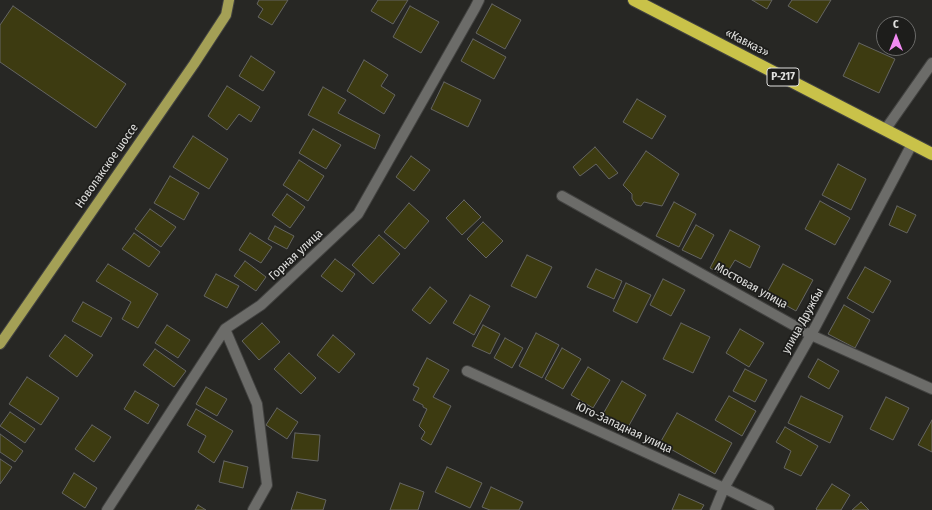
<!DOCTYPE html>
<meta charset="utf-8">
<style>
body{margin:0}
#map{position:relative;width:932px;height:510px;overflow:hidden;background:#272724;font-family:"Fira Sans Condensed",sans-serif}
canvas{display:block}
.north{position:absolute;left:876px;top:16px;width:40px;height:40px;box-sizing:border-box;background:#1d1d1b;border:1px solid #6b6b69;border-radius:50%;rotate:0deg;font-size:11px;font-weight:700;line-height:16px;text-align:center;color:#e0e0de}
.north::after{content:'';display:block;margin:auto;width:14px;height:18px;background:#f28af3;clip-path:polygon(50% 0,100% 100%,50% 72%,0 100%)}
</style>
<div id="map">
<canvas width="932" height="510"></canvas>
<div class="north">С</div>
</div>
<script>
const context = document.querySelector('canvas').getContext('2d');
context.lineJoin = 'round';
function paint(path, color) {
  context.fillStyle = color;
  context.fill(path, 'evenodd');
}
function poly(rows) {
  const path = new Path2D();
  for (const r of rows) {
    path.moveTo(r[0], r[1]);
    for (let i = 2; i < r.length; i += 2) path.lineTo(r[i], r[i + 1]);
  }
  return path;
}
function strokePath(path, color, width, dash) {
  context.strokeStyle = color;
  context.lineWidth = width;
  context.lineCap = dash ? 'butt' : 'round';
  context.setLineDash(dash || []);
  context.stroke(path);
}
function drawText(font, color, halo, rows, align = 'center') {
  context.font = font + ' "Fira Sans Condensed",sans-serif';
  context.lineWidth = 3.5;
  context.setLineDash([]);
  context.textBaseline = 'middle';
  context.strokeStyle = halo;
  context.fillStyle = color;
  for (const [text, x, y, turn = 0] of rows) {
    context.save();
    context.translate(x, y);
    context.rotate((+turn || 0) * Math.PI / 180);
    context.textAlign = isNaN(turn) ? turn : align;
    if (halo) context.strokeText(text, 0, 0);
    context.fillText(text, 0, 0);
    context.restore();
  }
}
const building = poly([
 [259,0,288,0,272,25,258,17,263,9,257,4,259,0],
 [378,0,408,0,393,24,371,11,378,0],
 [752,0,772,0,767,9,752,0],
 [792,0,831,0,817,23,788,6,792,0],
 [492,4,521,20,505,49,476,33,492,4],
 [13,6,126,84,96,128,0,62,0,25,13,6],
 [410,6,439,22,421,53,393,37,410,6],
 [473,39,506,57,494,79,461,61,473,39],
 [859,43,895,59,879,93,843,76,859,43],
 [251,56,275,72,263,91,239,76,251,56],
 [364,60,388,75,381,86,395,95,384,114,347,91,364,60],
 [444,82,481,100,468,127,431,109,444,82],
 [227,86,260,107,251,122,239,114,227,130,208,116,227,86],
 [323,87,346,100,338,113,380,135,375,149,308,115,323,87],
 [637,99,666,116,652,139,623,122,637,99],
 [313,129,341,145,326,169,299,153,313,129],
 [193,136,228,159,209,189,173,167,193,136],
 [595,147,618,173,609,179,596,164,580,176,573,167,595,147],
 [646,151,679,174,662,206,644,202,641,206,636,205,632,199,632,194,623,185,646,151],
 [411,156,430,170,414,191,396,177,411,156],
 [299,160,324,176,308,201,283,185,299,160],
 [838,164,866,179,851,210,822,195,838,164],
 [170,176,199,193,184,220,154,203,170,176],
 [287,194,305,207,290,228,272,215,287,194],
 [464,200,481,217,462,235,446,218,464,200],
 [820,201,850,218,835,245,805,229,820,201],
 [674,202,696,214,679,247,656,236,674,202],
 [409,203,429,221,405,249,384,232,409,203],
 [897,206,916,215,907,233,889,225,897,206],
 [150,209,176,227,161,247,135,229,150,209],
 [483,222,503,241,486,258,467,239,483,222],
 [696,225,714,235,701,259,682,250,696,225],
 [275,226,294,236,287,249,268,239,275,226],
 [730,230,760,246,750,268,735,260,725,276,710,268,730,230],
 [134,233,160,252,149,267,122,249,134,233],
 [250,233,272,247,261,263,239,250,250,233],
 [379,235,400,254,373,284,352,265,379,235],
 [527,255,552,267,536,298,511,286,527,255],
 [335,259,355,274,342,292,321,276,335,259],
 [245,261,266,277,256,291,234,276,245,261],
 [108,264,158,294,138,328,122,319,131,302,96,281,108,264],
 [783,264,813,280,796,311,766,294,783,264],
 [865,267,891,281,873,313,847,298,865,267],
 [596,269,622,281,614,299,587,287,596,269],
 [216,274,239,286,227,308,204,296,216,274],
 [663,279,685,290,671,316,650,305,663,279],
 [626,283,651,295,637,323,613,311,626,283],
 [430,287,447,301,430,324,412,310,430,287],
 [470,295,490,306,474,335,453,323,470,295],
 [83,302,112,318,101,337,72,321,83,302],
 [844,305,870,320,855,348,828,334,844,305],
 [262,323,280,342,259,360,242,341,262,323],
 [681,323,710,337,693,373,663,359,681,323],
 [167,325,190,340,178,358,155,343,167,325],
 [483,325,500,334,490,354,472,346,483,325],
 [740,329,764,343,749,367,726,353,740,329],
 [536,333,559,345,542,378,519,366,536,333],
 [65,335,93,355,77,377,49,356,65,335],
 [333,335,355,354,339,373,317,355,333,335],
 [505,338,523,348,512,368,494,358,505,338],
 [562,348,581,359,563,389,545,379,562,348],
 [155,349,186,371,174,387,143,365,155,349],
 [289,353,316,378,301,394,274,369,289,353],
 [427,358,449,370,433,397,451,406,431,445,421,439,425,432,419,426,427,409,423,407,423,405,413,400,419,388,413,385,427,358],
 [818,359,839,371,829,389,808,377,818,359],
 [588,367,610,380,593,408,571,395,588,367],
 [745,369,767,380,755,402,733,391,745,369],
 [27,377,59,398,41,425,9,404,27,377],
 [622,381,646,395,627,429,603,414,622,381],
 [206,387,227,399,217,416,196,404,206,387],
 [135,391,159,405,148,424,124,409,135,391],
 [729,396,756,411,742,436,715,420,729,396],
 [801,396,843,416,830,443,788,423,801,396],
 [886,397,909,408,893,440,870,429,886,397],
 [277,408,298,422,287,439,266,425,277,408],
 [196,409,233,431,214,463,198,452,206,436,187,425,196,409],
 [10,412,35,429,25,443,0,426,10,412],
 [677,413,732,443,715,474,660,443,677,413],
 [932,420,932,452,918,445,932,420],
 [92,425,111,437,94,462,75,449,92,425],
 [785,427,818,446,801,476,784,468,791,451,776,442,785,427],
 [295,433,320,435,318,461,292,458,295,433],
 [0,434,23,451,15,462,0,452,0,434],
 [0,459,12,467,0,484,0,459],
 [224,461,248,467,243,488,219,482,224,461],
 [447,467,482,483,470,508,435,492,447,467],
 [74,473,97,488,85,508,62,493,74,473],
 [400,483,424,492,418,510,390,510,400,483],
 [832,484,850,495,841,510,817,510,816,509,832,484],
 [491,487,523,502,519,510,490,510,482,507,491,487],
 [297,492,326,500,323,510,291,510,297,492],
 [679,494,704,505,701,510,672,510,679,494],
 [861,502,869,510,852,510,861,502],
 [198,505,206,510,195,510,198,505]
]);
paint(building, '#3d3b11');
strokePath(building, '#656562', 1);
const minor = poly([
 [885,130,932,63],
 [562,196,811,335,932,389],
 [225,329,257,404,267,485,253,510],
 [467,371,724,488,769,510],
 [107,510,225,329,261,305,358,214,475,8,479,0],
 [715,510,724,488,811,335,912,144]
]);
const major = poly([
 [0,344,194,64,226,15,229,0]
]);
const highway = poly([
 [634,0,932,154]
]);
strokePath(minor, '#424240', 12);
strokePath(major, '#424240', 12);
strokePath(highway, '#424240', 14);
strokePath(minor, '#6c6c69', 10);
strokePath(major, '#a4a056', 10);
strokePath(highway, '#c9c249', 12);
for (const [x, y, w] of [
 [783,77,32]
]) {
  const box = new Path2D();
  box.roundRect(x - w / 2, y - 9, w, 18, 3);
  context.fillStyle = '#1d1d1b';
  context.fill(box);
  strokePath(box, '#e0e0de', 1);
}
drawText('bold 11px', '#e0e0de', null, [
 ["Р-217",783,77]
]);
drawText('12px', '#e0e0de', '#1d1d1b', [
 ["«Кавказ»",747,43,27],
 ["Новолакское шоссе",107,166,-55],
 ["Горная улица",296,255,-43],
 ["Мостовая улица",751,286,29],
 ["улица Дружбы",803,321,-61],
 ["Юго-Западная улица",624,428,25]
]);
</script>
